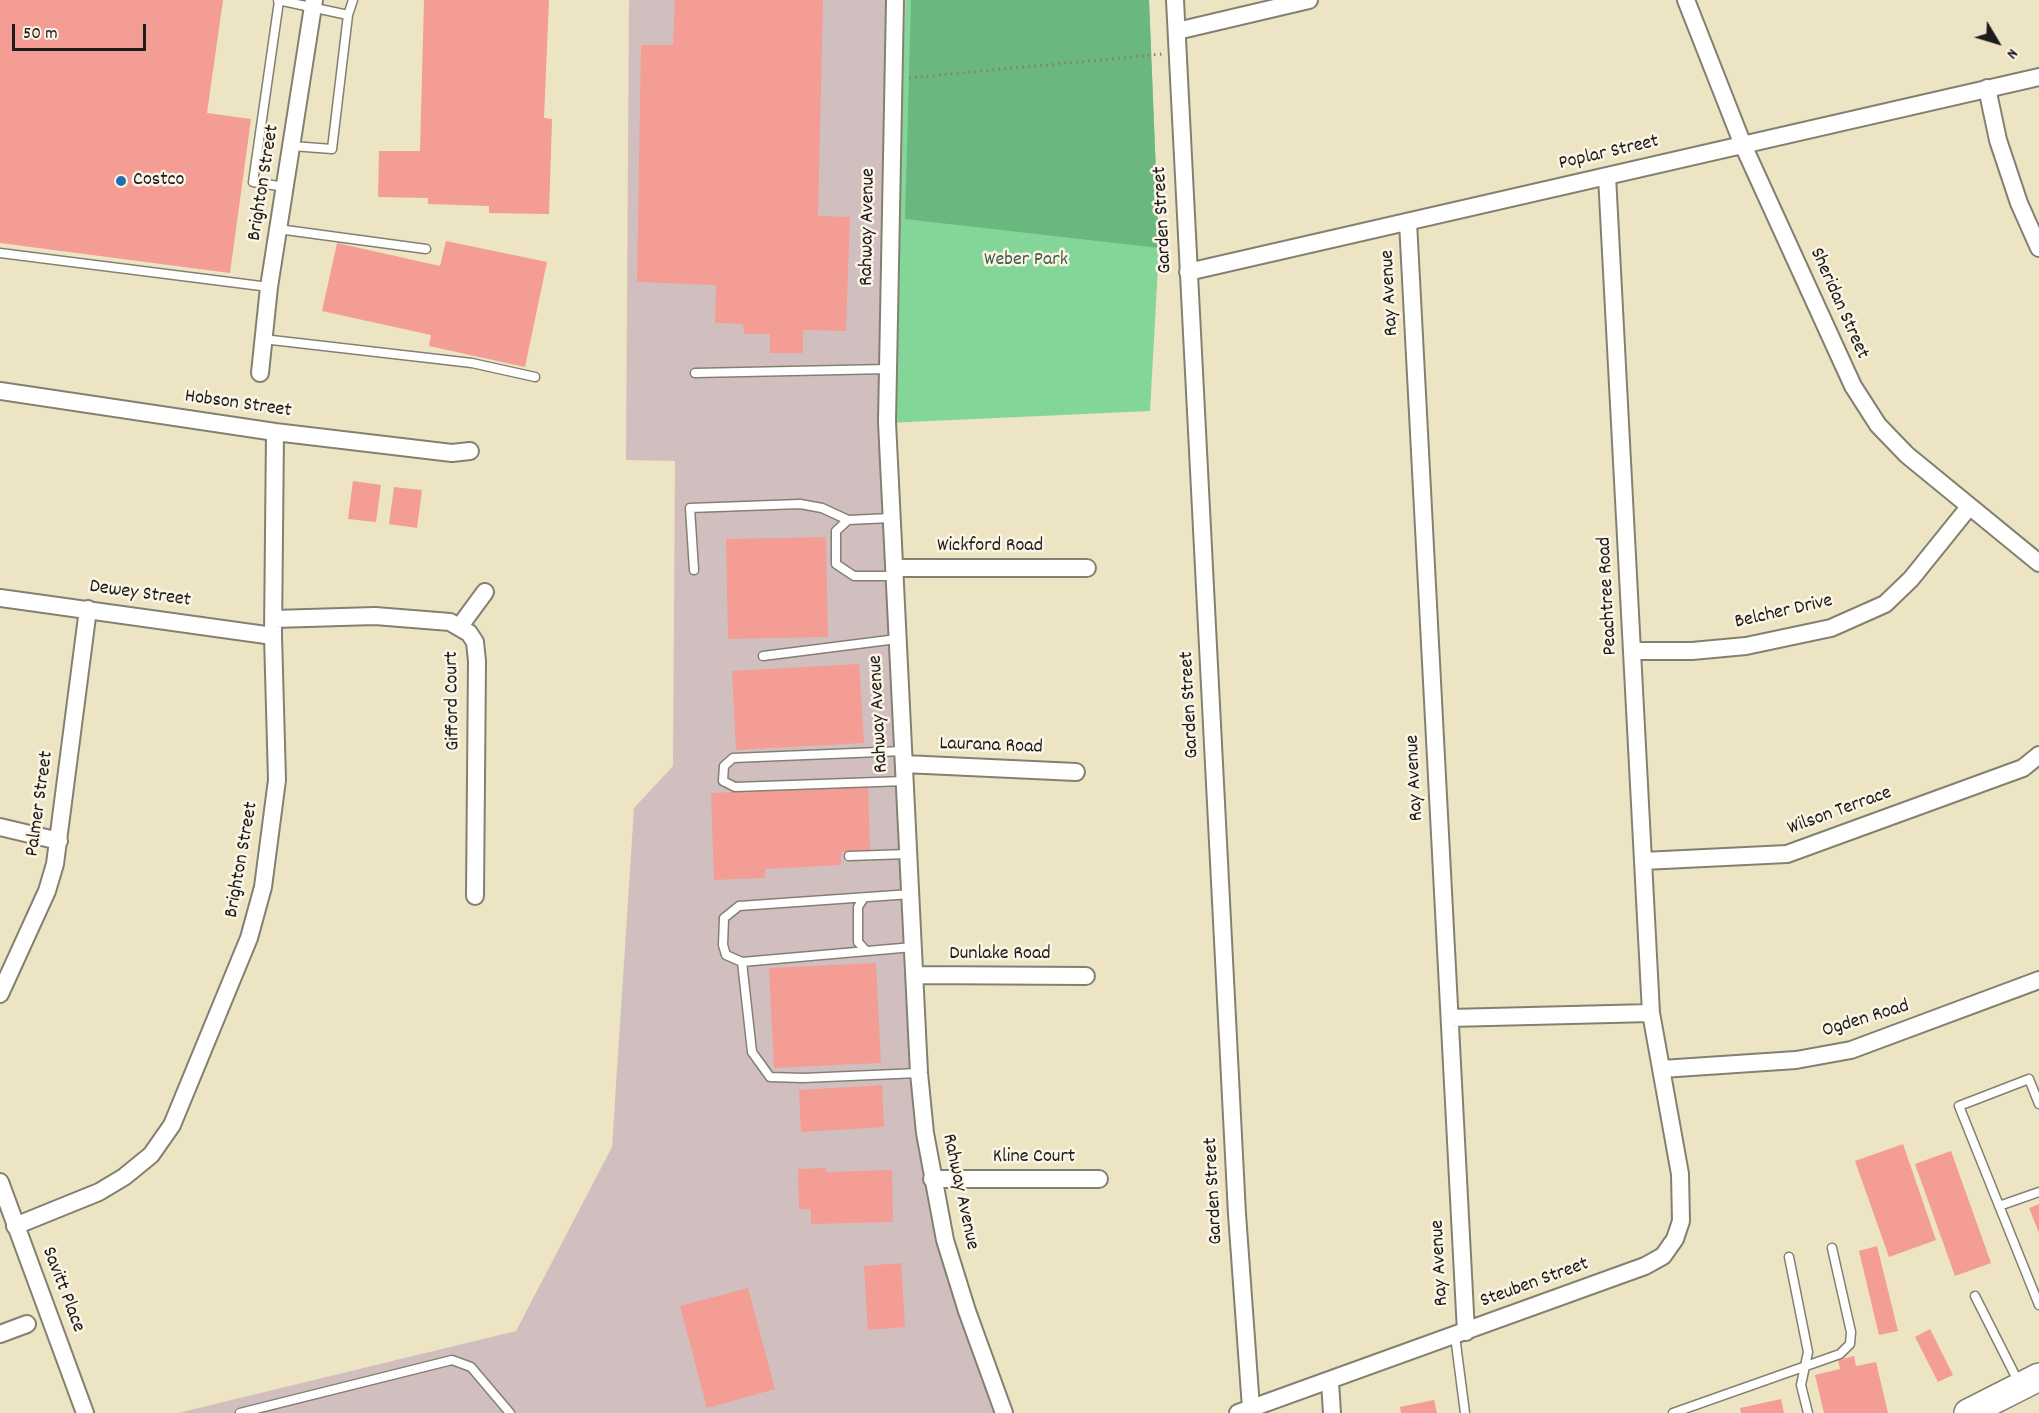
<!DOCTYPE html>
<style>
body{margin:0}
#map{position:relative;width:2039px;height:1413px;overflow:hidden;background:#ece4c3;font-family:Dekko,sans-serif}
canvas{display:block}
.north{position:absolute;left:1967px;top:12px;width:60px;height:60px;-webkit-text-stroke:4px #fcf5e5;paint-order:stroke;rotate:128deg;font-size:16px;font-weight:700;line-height:24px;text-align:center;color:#1c1c1c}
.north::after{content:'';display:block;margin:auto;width:21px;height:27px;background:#1c1c1c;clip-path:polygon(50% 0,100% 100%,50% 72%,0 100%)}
.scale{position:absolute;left:12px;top:24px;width:134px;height:27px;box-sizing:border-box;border:3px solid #1c1c1c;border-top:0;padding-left:8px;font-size:18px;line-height:21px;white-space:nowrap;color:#1c1c1c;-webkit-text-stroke:4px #fcf5e5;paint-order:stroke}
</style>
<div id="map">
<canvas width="2039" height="1413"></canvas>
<div class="north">N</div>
<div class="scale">50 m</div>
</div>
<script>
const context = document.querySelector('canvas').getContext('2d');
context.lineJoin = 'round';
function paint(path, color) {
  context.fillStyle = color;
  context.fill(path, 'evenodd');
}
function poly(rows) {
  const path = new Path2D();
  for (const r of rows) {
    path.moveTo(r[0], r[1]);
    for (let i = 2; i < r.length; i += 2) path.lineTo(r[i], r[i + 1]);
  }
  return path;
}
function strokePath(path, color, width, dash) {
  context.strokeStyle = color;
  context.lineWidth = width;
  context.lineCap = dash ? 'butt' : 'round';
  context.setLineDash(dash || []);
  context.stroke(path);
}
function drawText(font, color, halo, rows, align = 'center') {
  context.font = font + ' Dekko,sans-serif';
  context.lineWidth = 5;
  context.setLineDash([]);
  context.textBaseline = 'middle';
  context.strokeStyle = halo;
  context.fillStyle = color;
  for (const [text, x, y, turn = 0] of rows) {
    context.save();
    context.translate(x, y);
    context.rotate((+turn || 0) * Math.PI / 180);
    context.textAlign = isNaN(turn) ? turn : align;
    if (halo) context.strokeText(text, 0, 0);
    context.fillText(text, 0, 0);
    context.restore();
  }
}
paint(poly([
 [629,0,911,0,887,423,924,1158,1013,1413,178,1413,516,1331,612,1147,634,808,673,766,675,461,626,460]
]), '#d1bfbf');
paint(poly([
 [906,0,1149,0,1159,248,1150,411,887,423]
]), '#83d698');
paint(poly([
 [911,0,1149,0,1159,248,905,219]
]), '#6ab780');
paint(poly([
 [0,0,223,0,207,113,251,119,230,273,0,243],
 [424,0,549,0,544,118,552,119,549,214,489,213,489,206,428,204,428,198,378,197,379,151,420,151],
 [675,0,823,0,818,216,850,217,846,331,803,330,803,353,770,353,770,334,744,334,743,324,715,323,716,285,637,282,641,45,673,45],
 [446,241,547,262,525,367,429,346,431,335,322,311,337,243,440,266],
 [353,481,381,485,376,522,348,519],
 [394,487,422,490,417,528,389,524],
 [826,537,828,637,728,639,726,539],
 [859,664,864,743,736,750,732,671],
 [868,786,870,851,841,852,841,865,765,869,765,878,714,880,711,793],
 [876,963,881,1063,774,1068,769,968],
 [882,1085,884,1127,801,1132,799,1090],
 [1903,1144,1936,1240,1889,1257,1855,1161],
 [1951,1151,1991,1263,1955,1276,1915,1164],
 [826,1168,826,1172,892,1170,893,1222,811,1224,811,1209,799,1209,798,1169],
 [2039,1204,2039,1233,2029,1208],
 [1877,1246,1898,1331,1879,1335,1859,1251],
 [901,1263,905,1327,868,1330,864,1266],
 [748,1288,775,1389,707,1408,680,1306],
 [1930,1329,1953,1375,1938,1382,1915,1337],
 [1854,1356,1856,1366,1876,1362,1888,1413,1824,1413,1815,1375,1840,1369,1838,1360],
 [1781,1399,1784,1413,1741,1413,1740,1408],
 [1434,1400,1437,1413,1401,1413,1400,1407]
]), '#f39d94');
const service = poly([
 [278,0,348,15,353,0],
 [279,1,253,182,285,187],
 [292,146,332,149,348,15],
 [278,229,426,249],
 [0,253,269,287],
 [263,339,472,363,535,377],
 [695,373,888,369],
 [891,518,848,520,836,531,836,564,854,576,894,576],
 [694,570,690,508,800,504,822,508,848,520],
 [763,656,897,639],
 [903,751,733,758,724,766,723,781,735,787,905,781],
 [849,856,908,854],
 [911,894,739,906,724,918,723,945,726,955,742,962,913,947],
 [863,899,858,907,858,942,866,951],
 [742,962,752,1052,770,1077,803,1078,919,1073],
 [2039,1104,2029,1079,1959,1106,2039,1305],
 [1999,1206,2039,1192],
 [1789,1257,1808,1352,1801,1385,1808,1413],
 [1975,1296,2019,1383],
 [1455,1336,1465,1413],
 [240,1413,452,1360,471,1367,510,1413],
 [1673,1413,1840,1354,1850,1344,1851,1332,1832,1248]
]);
const minor = poly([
 [895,0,887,422,919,1073,925,1133,945,1240,967,1311,1004,1413],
 [1175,0,1237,1214,1251,1408],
 [1686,0,1743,145,1853,386,1878,425,1907,455,2039,563],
 [1177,31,1309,0],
 [1987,88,1998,140,2019,203,2039,248],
 [1408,222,1466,1332],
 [1188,272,2039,77],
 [260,373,269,287,314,0],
 [0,391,275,432,452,453,470,451],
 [894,568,1087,568],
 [0,598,273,636],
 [274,619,375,616,450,622,469,633,475,642,477,661,475,896],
 [460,626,485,592],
 [1633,651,1692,651,1746,646,1831,628,1885,604,1911,579,1969,507],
 [904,764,1076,772],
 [0,827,59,841],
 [1643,861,1787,854,2023,768,2039,755],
 [915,975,1086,976],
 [0,994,47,891,55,864,88,609],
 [1450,1018,1651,1013],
 [1662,1069,1796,1060,1851,1050,2039,980],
 [932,1179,1099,1179],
 [0,1182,85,1413],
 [15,1226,99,1192,124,1177,151,1155,172,1125,249,938,263,887,277,780,273,636,275,432],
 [0,1334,27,1324],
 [1330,1382,1332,1413],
 [1238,1413,1645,1266,1663,1256,1675,1239,1681,1221,1680,1174,1651,1013,1607,176]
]);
const primary = poly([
 [1968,1413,2039,1377]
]);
strokePath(service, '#848070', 11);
strokePath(minor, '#848070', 20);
strokePath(primary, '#848070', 30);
strokePath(poly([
 [909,78,1162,54]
]), '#848070', 3, [1.5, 4.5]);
strokePath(service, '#fff', 8);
strokePath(minor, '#fff', 16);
strokePath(primary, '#fff', 27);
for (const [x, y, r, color] of [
 [121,181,6,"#1f6fb2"]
]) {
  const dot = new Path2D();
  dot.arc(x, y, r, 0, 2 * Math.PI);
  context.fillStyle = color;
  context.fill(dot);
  strokePath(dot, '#fcf5e5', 2);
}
drawText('20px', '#1c1c1c', '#fcf5e5', [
 ["Poplar Street",1609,154,-13],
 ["Brighton Street",265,183,-81],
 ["Garden Street",1164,220,-93],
 ["Rahway Avenue",869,227,-89],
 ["Ray Avenue",1391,293,-93],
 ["Sheridan Street",1838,304,66],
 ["Hobson Street",238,405,8],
 ["Wickford Road",990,547],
 ["Dewey Street",140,595,8],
 ["Peachtree Road",1609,596,-93],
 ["Belcher Drive",1784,613,-13],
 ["Gifford Court",454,701,-91],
 ["Garden Street",1191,705,-93],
 ["Rahway Avenue",880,714,-93],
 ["Laurana Road",991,747,2],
 ["Ray Avenue",1416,778,-93],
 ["Palmer Street",41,804,-82],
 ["Wilson Terrace",1840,812,-20],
 ["Brighton Street",243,860,-80],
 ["Dunlake Road",1000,955],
 ["Ogden Road",1866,1020,-17],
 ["Kline Court",1034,1158],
 ["Garden Street",1215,1191,-93],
 ["Rahway Avenue",959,1192,78],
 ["Ray Avenue",1441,1263,-93],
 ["Steuben Street",1535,1284,-20],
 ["Savitt Place",62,1290,69]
]);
drawText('20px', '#1c1c1c', '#fcf5e5', [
 ["Costco",133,181]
], 'left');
drawText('20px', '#405d47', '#fcf5e5', [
 ["Weber Park",1026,261]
]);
</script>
